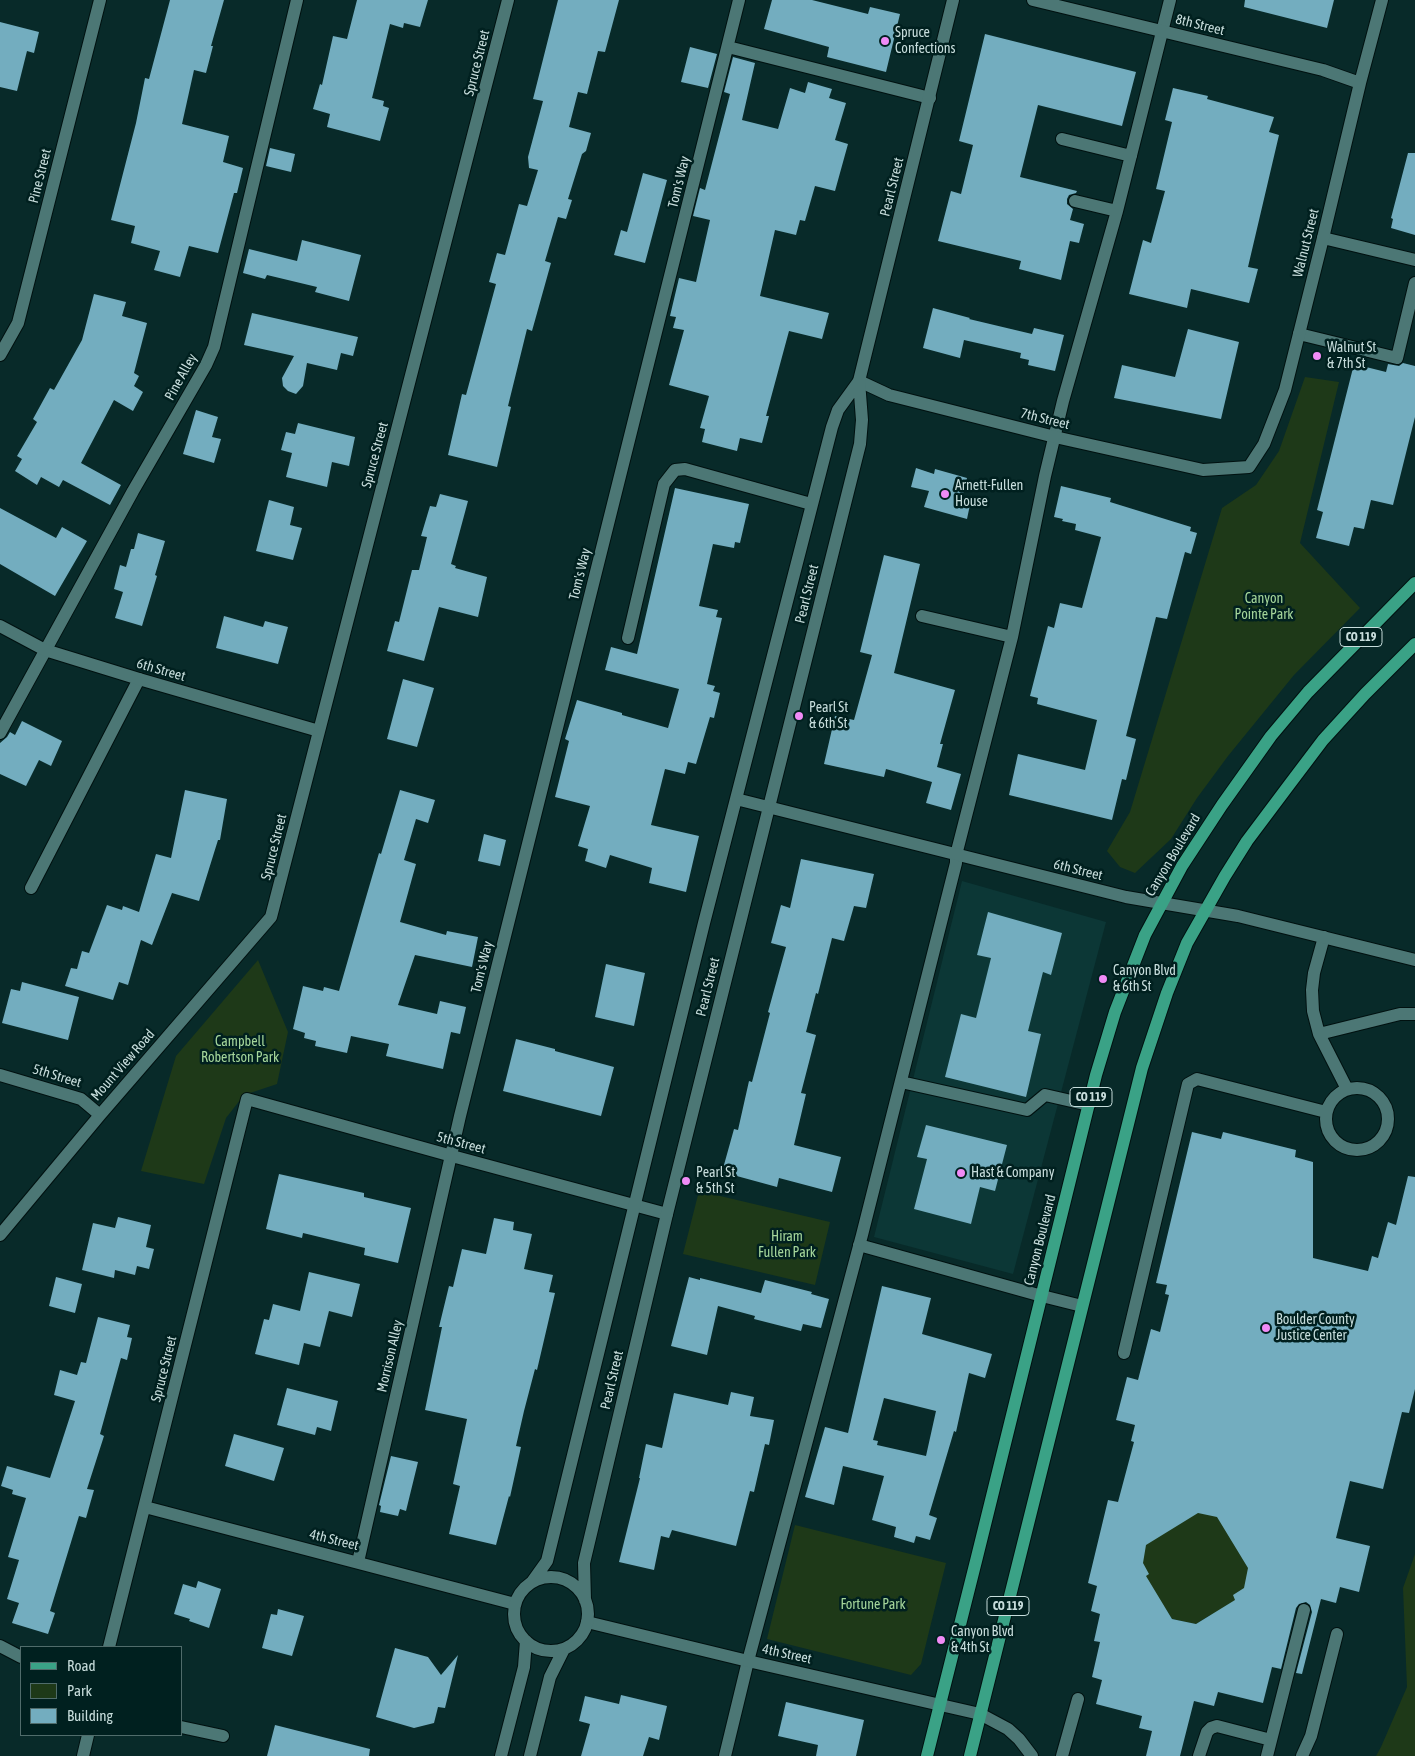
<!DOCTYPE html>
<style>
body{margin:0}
#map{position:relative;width:1415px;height:1756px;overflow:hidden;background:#082a29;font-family:"Asap Condensed",sans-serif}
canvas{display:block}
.legend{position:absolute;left:20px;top:1646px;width:162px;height:90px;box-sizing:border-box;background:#00201f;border:1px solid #506c6b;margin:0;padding:6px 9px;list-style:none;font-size:15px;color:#c7dddc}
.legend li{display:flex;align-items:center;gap:10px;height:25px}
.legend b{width:25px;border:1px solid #506c6b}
</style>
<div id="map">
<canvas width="1415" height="1756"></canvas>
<ul class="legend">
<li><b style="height:6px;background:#3aa286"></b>Road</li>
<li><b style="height:14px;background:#1e3918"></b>Park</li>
<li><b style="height:14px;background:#73adbf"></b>Building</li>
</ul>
</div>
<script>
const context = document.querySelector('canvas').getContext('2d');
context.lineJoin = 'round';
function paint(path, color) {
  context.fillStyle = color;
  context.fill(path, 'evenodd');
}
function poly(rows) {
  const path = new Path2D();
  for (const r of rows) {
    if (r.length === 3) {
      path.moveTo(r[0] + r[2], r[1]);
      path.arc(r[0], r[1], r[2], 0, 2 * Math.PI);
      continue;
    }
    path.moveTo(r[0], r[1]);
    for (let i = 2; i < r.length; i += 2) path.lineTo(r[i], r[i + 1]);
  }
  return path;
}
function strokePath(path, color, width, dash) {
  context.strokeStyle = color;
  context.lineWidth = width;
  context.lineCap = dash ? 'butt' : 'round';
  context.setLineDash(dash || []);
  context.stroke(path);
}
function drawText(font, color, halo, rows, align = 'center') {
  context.font = font + ' "Asap Condensed",sans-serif';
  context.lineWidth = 5;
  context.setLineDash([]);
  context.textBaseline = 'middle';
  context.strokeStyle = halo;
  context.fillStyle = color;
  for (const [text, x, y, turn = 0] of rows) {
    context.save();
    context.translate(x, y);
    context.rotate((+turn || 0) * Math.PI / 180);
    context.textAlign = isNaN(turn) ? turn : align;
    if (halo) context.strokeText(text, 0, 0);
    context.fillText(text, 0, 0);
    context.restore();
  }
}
paint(poly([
 [962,881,1106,922,1013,1274,874,1237]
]), '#0c3736');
paint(poly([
 [1305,377,1339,382,1300,543,1360,608,1294,675,1228,756,1197,798,1171,839,1135,873,1120,867,1107,851,1130,812,1222,508,1256,485,1279,451],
 [258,960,288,1032,277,1084,244,1095,226,1118,204,1184,141,1171,176,1056],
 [699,1191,830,1222,815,1285,683,1254],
 [1264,1503,1234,1655,1210,1615,1196,1624,1172,1619,1164,1606,1125,1630,1123,1506],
 [795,1525,946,1563,921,1664,911,1675,767,1639],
 [1415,1554,1415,1756,1376,1756,1381,1747,1407,1687,1403,1588]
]), '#1e3918');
paint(poly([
 [170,0,224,0,211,46,213,46,206,73,194,70,182,124,229,136,223,162,243,168,237,193,234,193,218,253,189,246,180,277,154,270,160,251,131,243,135,226,111,220,136,123,145,78,149,79],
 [357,0,428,0,420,27,404,23,403,28,390,24,372,98,384,101,383,106,389,108,380,141,327,127,330,114,313,109,320,84,322,85,333,36,347,39],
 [558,0,619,0,605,52,598,51,587,94,578,92,569,127,591,133,586,151,582,154,568,199,572,200,566,219,558,217,545,261,551,263,532,331,527,329,508,406,511,407,497,467,448,455,462,394,466,395,496,284,489,282,497,253,505,255,519,204,527,206,538,170,529,168,528,157,543,101,533,99],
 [772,0,812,0,868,14,870,7,900,14,886,72,827,57,829,47,764,29],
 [1245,0,1334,0,1327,28,1244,7],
 [0,22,39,32,34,53,27,51,17,91,0,87],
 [985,34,1136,72,1122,126,1038,105,1020,177,1077,191,1076,193,1069,195,1067,199,1067,204,1073,209,1070,220,1084,224,1079,243,1070,241,1061,280,1019,269,1021,261,938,241,951,191,961,194,973,145,959,141],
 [690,47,717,54,708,88,681,82],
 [733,57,755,63,742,120,778,129,790,88,805,93,808,82,832,89,829,98,846,103,835,140,848,144,835,191,815,186,805,221,800,220,796,235,775,230,760,296,829,313,822,339,789,331,766,416,769,416,762,443,740,438,737,451,702,442,705,429,700,428,709,396,669,385,684,330,673,328,676,317,670,316,679,278,696,282,710,220,693,216,700,188,705,190,730,94,724,92],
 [1173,88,1208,96,1207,99,1274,117,1269,132,1279,135,1248,267,1258,269,1249,303,1191,289,1187,308,1129,294,1143,240,1151,243,1165,191,1156,189,1172,122,1165,120],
 [270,148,295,154,291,172,266,166],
 [1408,153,1415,153,1415,235,1391,228,1393,219,1391,218],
 [643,173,667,180,645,263,614,255,621,230,627,232],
 [302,240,361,255,349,301,315,292,317,287,267,275,265,279,243,273,249,249,297,261],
 [94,294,126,302,122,316,147,323,134,373,139,376,134,386,143,392,133,411,114,400,81,463,121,485,110,505,63,480,59,487,41,477,37,485,15,471,22,459,17,456,37,422,33,419,50,388,54,390,82,340],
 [933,308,970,318,969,319,1032,334,1034,328,1064,335,1055,371,1028,365,1029,360,1020,358,1021,353,964,340,960,358,923,348],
 [252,313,358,337,353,356,341,353,337,370,307,363,303,386,296,394,288,391,283,386,282,378,294,356,244,345],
 [1188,329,1239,342,1221,419,1114,398,1122,365,1175,377],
 [1403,363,1415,366,1415,417,1393,505,1371,500,1364,529,1354,527,1349,546,1316,538,1323,512,1317,510,1354,364,1386,372,1388,364,1399,366],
 [196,410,218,417,212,437,221,439,214,463,183,454],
 [298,423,355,437,349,466,332,462,327,487,286,477,292,453,281,450,286,432,295,434],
 [916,468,934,474,935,469,967,478,962,498,971,500,967,519,924,507,929,491,911,487],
 [1061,486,1111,498,1110,502,1191,527,1190,531,1197,533,1191,554,1185,552,1167,619,1156,617,1126,736,1136,739,1126,780,1122,779,1112,820,1009,795,1018,754,1085,770,1097,720,1037,704,1038,698,1030,696,1048,626,1054,628,1060,603,1082,608,1101,537,1075,530,1076,524,1062,521,1063,519,1054,517],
 [675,488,749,504,740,543,735,542,734,548,713,544,699,606,718,610,716,617,722,618,707,684,715,686,713,691,720,693,714,718,710,717,696,764,688,762,685,774,665,769,651,825,699,836,686,892,649,883,652,868,610,855,606,868,585,861,588,849,578,846,590,806,555,797,569,741,565,739,577,700,622,713,622,715,668,728,679,689,605,670,611,647,637,654],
 [440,494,468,501,451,564,456,566,455,568,487,577,478,617,439,607,424,661,387,651,395,621,399,622,412,570,419,570,427,537,421,536,430,506,436,507],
 [269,500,294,507,290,525,302,528,293,560,256,551],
 [0,508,56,538,62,527,87,541,55,596,0,564],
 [138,533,165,541,155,575,157,576,142,626,115,618,123,592,114,589,120,565,126,567,131,549,134,549],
 [884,555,920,564,894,673,955,690,940,744,943,744,937,767,961,774,951,810,926,803,932,782,886,769,884,777,824,764,835,716,854,720,872,655,860,652],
 [224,616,263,627,265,621,288,627,278,664,216,648],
 [403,679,434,688,417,747,387,739],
 [22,721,62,741,51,766,39,760,26,786,0,774,0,743,7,737,10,732,15,735],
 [185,790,227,799,220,840,218,840,199,901,172,893,152,945,141,940,128,985,119,982,113,1000,65,986,71,968,77,969,82,951,89,953,107,905,122,910,123,906,139,912,156,854,171,858],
 [400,790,435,800,428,823,416,819,404,860,416,864,400,922,446,935,447,931,478,937,472,967,415,955,398,1005,437,1014,440,1001,466,1007,460,1034,451,1032,443,1069,386,1056,389,1044,351,1036,347,1053,315,1046,316,1041,304,1038,305,1033,293,1029,303,986,323,991,324,987,339,991,362,911,379,853,381,854],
 [484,834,506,840,500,866,478,861],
 [801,859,874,874,866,908,854,906,844,941,832,938,818,994,816,993,806,1032,816,1035,801,1093,806,1094,794,1145,841,1157,832,1192,779,1178,777,1187,722,1172,734,1129,738,1130,749,1081,752,1082,770,1013,768,1012,786,947,771,943,781,905,790,908],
 [988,912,1062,933,1051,975,1043,972,1028,1031,1041,1034,1026,1097,945,1077,961,1014,976,1018,991,958,977,955],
 [606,964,645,973,634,1026,595,1017],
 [22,982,79,997,68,1040,2,1023,11,989,20,991],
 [516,1039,555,1049,555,1051,614,1067,601,1116,503,1091],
 [926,1125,1007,1145,995,1191,980,1187,971,1224,914,1209,927,1159,917,1157],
 [1192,1132,1221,1139,1223,1132,1296,1150,1295,1157,1313,1162,1313,1258,1368,1271,1372,1256,1378,1258,1388,1222,1396,1225,1408,1176,1415,1177,1415,1389,1409,1413,1402,1412,1383,1489,1350,1481,1336,1538,1370,1546,1359,1592,1340,1587,1336,1603,1321,1599,1302,1674,1296,1673,1312,1612,1310,1605,1306,1602,1299,1604,1296,1608,1281,1669,1272,1667,1263,1703,1218,1692,1214,1706,1194,1701,1180,1756,1146,1756,1152,1731,1139,1728,1142,1716,1096,1704,1102,1680,1092,1677,1100,1642,1094,1641,1100,1614,1091,1611,1097,1586,1088,1583,1108,1500,1118,1502,1134,1442,1131,1441,1135,1425,1116,1420,1127,1377,1138,1380,1151,1329,1160,1332,1169,1295,1165,1294,1167,1285,1156,1283],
 [1198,1513,1217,1517,1248,1568,1244,1588,1233,1595,1235,1600,1196,1624,1172,1619,1146,1576,1149,1574,1143,1563,1146,1545],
 [279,1174,364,1193,364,1197,411,1208,398,1263,364,1255,365,1248,303,1233,302,1238,266,1229],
 [118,1217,151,1225,146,1247,154,1249,149,1269,137,1266,135,1275,115,1270,114,1278,82,1270,93,1223,115,1228],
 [494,1218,514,1222,513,1230,532,1234,524,1269,553,1275,549,1292,555,1293,537,1370,535,1369,524,1411,516,1446,521,1447,510,1497,509,1496,496,1545,449,1534,460,1486,453,1484,467,1419,425,1410,442,1327,439,1327,449,1286,453,1287,462,1249,486,1254],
 [309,1272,360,1284,352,1317,329,1311,320,1347,304,1343,299,1365,255,1354,264,1319,269,1320,273,1304,300,1311],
 [56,1277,82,1284,75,1313,49,1306],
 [689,1277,700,1280,700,1278,761,1293,765,1280,812,1292,811,1294,829,1299,821,1328,803,1324,801,1331,754,1319,755,1316,718,1306,707,1355,671,1346],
 [882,1286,931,1298,922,1334,992,1354,985,1378,969,1373,956,1432,954,1431,929,1515,937,1518,930,1540,916,1536,914,1543,894,1537,896,1527,872,1520,884,1476,843,1466,834,1505,805,1497,825,1427,848,1433],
 [884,1398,936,1411,926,1456,877,1445,878,1441,873,1440],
 [98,1317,130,1325,127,1337,132,1338,127,1360,121,1358,100,1434,104,1436,87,1489,94,1490,86,1518,79,1516,50,1611,55,1613,48,1634,12,1623,19,1603,7,1599,19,1560,8,1557,26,1498,12,1494,13,1490,1,1486,7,1466,50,1478,75,1401,54,1395,60,1370,77,1375,81,1362,86,1363],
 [287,1388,338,1401,331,1431,317,1427,315,1435,277,1425],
 [731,1392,754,1397,750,1416,774,1420,769,1445,765,1444,754,1492,750,1491,736,1546,672,1530,669,1538,661,1536,654,1570,619,1562,640,1478,639,1478,646,1444,662,1448,674,1393,728,1405],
 [234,1434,284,1448,274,1481,225,1466],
 [391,1456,418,1462,406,1511,400,1509,398,1516,380,1512,381,1506,379,1505],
 [198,1581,221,1589,209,1628,189,1621,190,1619,174,1614,183,1584,196,1588],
 [278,1609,304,1616,292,1656,262,1648,271,1614,277,1615],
 [395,1648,428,1657,441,1675,458,1655,445,1708,438,1707,434,1723,414,1728,376,1717],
 [621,1695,667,1706,659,1740,649,1737,643,1756,581,1756,590,1724,579,1721,585,1696,619,1704],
 [786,1702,864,1720,856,1756,816,1756,818,1745,778,1736],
 [275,1725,370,1749,369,1756,267,1756]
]), '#73adbf');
const lane = poly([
 [728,47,930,98],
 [1062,139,1131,156],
 [1075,201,1117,211],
 [1323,238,1415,260],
 [1299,334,1397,358,1415,283],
 [922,616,1012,637],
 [628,638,664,484,675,470,685,469,811,504],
 [0,733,133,491,206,365,214,347,297,0],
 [31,888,139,679],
 [1324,937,1314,973,1312,990,1313,1011,1319,1034,1347,1089],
 [1319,1034,1400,1014,1415,1014],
 [901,1082,1027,1110,1045,1095,1089,1105],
 [1357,1119,31],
 [859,1245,1042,1296,1082,1306],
 [1124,1353,1188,1084,1197,1079,1326,1112],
 [358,1562,460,1116,739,0],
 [980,1714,1008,1729,1019,1739,1032,1756],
 [181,1727,223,1736],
 [725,1756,748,1661,862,1235,956,863,956,855,1012,637,1045,476,1063,401,1117,211,1170,0],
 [1062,1756,1078,1699],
 [1199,1756,1207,1732,1211,1728,1217,1726,1271,1740],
 [1267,1756,1304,1610],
 [1302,1756,1311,1736,1337,1634]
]);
const street = poly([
 [1033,0,1323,70,1360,83],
 [0,355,18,323,100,0],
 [859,381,889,395,1055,437,1203,470,1249,467,1264,444,1285,390,1323,238,1360,83,1382,0],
 [0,626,45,650,139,679,319,731],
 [0,1075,81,1099,100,1115],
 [0,1235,100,1115,271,917,508,0],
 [145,1507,515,1604],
 [587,1622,748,1661,980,1714],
 [0,1646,21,1657],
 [109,1647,247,1099,452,1156,667,1214],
 [83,1756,88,1735]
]);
const secondary = poly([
 [736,799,1126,897,1238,916,1415,960],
 [551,1614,37],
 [532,1582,547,1561,704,923,832,427,838,410,859,381],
 [585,1600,584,1563,667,1214,860,444,862,420,859,381,953,0],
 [501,1756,524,1667,526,1641],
 [530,1756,550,1677,564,1649]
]);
const primary = poly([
 [927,1756,977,1557,1096,1075,1115,1012,1145,935,1182,866,1222,805,1271,736,1308,692,1415,583],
 [970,1756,1142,1068,1167,993,1187,943,1225,876,1247,841,1289,785,1323,740,1365,694,1415,644]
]);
strokePath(lane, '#001110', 14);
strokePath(street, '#001110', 14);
strokePath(secondary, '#001110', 14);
strokePath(primary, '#001110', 14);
strokePath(lane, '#4c7775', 12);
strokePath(street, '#4c7775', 12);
strokePath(secondary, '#4c7775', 12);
strokePath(primary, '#3aa286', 12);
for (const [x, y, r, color] of [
 [885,41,5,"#f08bf6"],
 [1317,356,5,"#f08bf6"],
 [945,494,5,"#f08bf6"],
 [799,716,5,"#f08bf6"],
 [1103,979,5,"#f08bf6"],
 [961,1173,5,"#f08bf6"],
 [686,1181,5,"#f08bf6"],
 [1266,1328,5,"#f08bf6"],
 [941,1640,5,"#f08bf6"]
]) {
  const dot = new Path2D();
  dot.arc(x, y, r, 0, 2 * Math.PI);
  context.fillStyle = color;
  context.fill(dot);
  strokePath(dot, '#00201f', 2);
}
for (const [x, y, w] of [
 [1361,637,42],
 [1091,1097,42],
 [1008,1606,42]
]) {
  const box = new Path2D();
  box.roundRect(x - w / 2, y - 9.5, w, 19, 4);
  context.fillStyle = '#00201f';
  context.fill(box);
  strokePath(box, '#c7dddc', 1);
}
drawText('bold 12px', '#c7dddc', null, [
 ["CO 119",1361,637],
 ["CO 119",1091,1097],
 ["CO 119",1008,1606]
]);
drawText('14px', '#c7dddc', '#00201f', [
 ["8th Street",1200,25,14],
 ["Spruce Street",477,63,-76],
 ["Pine Street",40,176,-76],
 ["Tom's Way",679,182,-76],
 ["Pearl Street",892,187,-76],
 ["Walnut Street",1306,243,-76],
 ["Pine Alley",181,377,-61],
 ["7th Street",1045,419,14],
 ["Spruce Street",375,455,-75],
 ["Tom's Way",580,574,-76],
 ["Pearl Street",807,594,-76],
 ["6th Street",161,670,16],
 ["Spruce Street",274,847,-76],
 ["Canyon Boulevard",1173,855,-59],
 ["6th Street",1078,870,14],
 ["Tom's Way",482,967,-76],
 ["Pearl Street",708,987,-76],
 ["Mount View Road",123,1065,-49],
 ["5th Street",57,1076,17],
 ["5th Street",461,1143,15],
 ["Canyon Boulevard",1040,1240,-76],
 ["Morrison Alley",390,1356,-77],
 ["Spruce Street",164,1369,-76],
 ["Pearl Street",612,1380,-77],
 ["4th Street",334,1540,14],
 ["4th Street",787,1654,12]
]);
drawText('14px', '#c7dddc', '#00201f', [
 ["Spruce",895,33],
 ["Confections",895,49],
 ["Walnut St",1327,348],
 ["& 7th St",1327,364],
 ["Arnett-Fullen",955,486],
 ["House",955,502],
 ["Pearl St",809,708],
 ["& 6th St",809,724],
 ["Canyon Blvd",1113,971],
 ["& 6th St",1113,987],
 ["Pearl St",696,1173],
 ["& 5th St",696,1189],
 ["Hast & Company",971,1173],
 ["Boulder County",1276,1320],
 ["Justice Center",1276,1336],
 ["Canyon Blvd",951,1632],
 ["& 4th St",951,1648]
], 'left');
drawText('14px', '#a4d59a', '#00201f', [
 ["Canyon",1264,599],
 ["Pointe Park",1264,615],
 ["Campbell",240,1042],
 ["Robertson Park",240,1058],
 ["Hiram",787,1237],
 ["Fullen Park",787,1253],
 ["Fortune Park",873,1605]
]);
</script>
